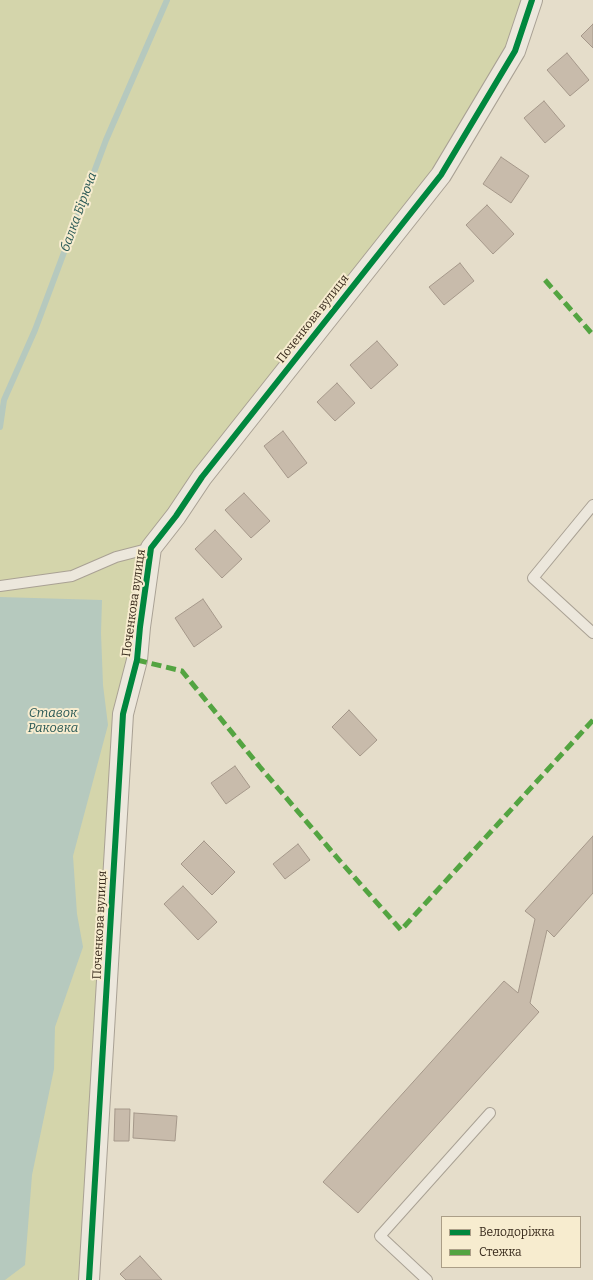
<!DOCTYPE html>
<meta charset="utf-8">
<style>
body{margin:0}
#map{position:relative;width:593px;height:1280px;overflow:hidden;background:#e5ddca;font-family:Bitter,serif}
canvas{display:block}
.legend{position:absolute;left:441px;top:1216px;width:140px;height:52px;box-sizing:border-box;background:#f7eccf;border:1px solid #ab9e87;margin:0;padding:5px 7px;list-style:none;font-size:12px;color:#382a1c}
.legend li{display:flex;align-items:center;gap:8px;height:20px}
.legend b{width:20px;border:1px solid #ab9e87}
</style>
<div id="map">
<canvas width="593" height="1280"></canvas>
<ul class="legend">
<li><b style="height:5px;background:#00873e"></b>Велодоріжка</li>
<li><b style="height:5px;background:#53a441"></b>Стежка</li>
</ul>
</div>
<script>
const context = document.querySelector('canvas').getContext('2d');
context.lineJoin = 'round';
function paint(path, color) {
  context.fillStyle = color;
  context.fill(path, 'evenodd');
}
function poly(rows) {
  const path = new Path2D();
  for (const r of rows) {
    path.moveTo(r[0], r[1]);
    for (let i = 2; i < r.length; i += 2) path.lineTo(r[i], r[i + 1]);
  }
  return path;
}
function strokePath(path, color, width, dash) {
  context.strokeStyle = color;
  context.lineWidth = width;
  context.lineCap = dash ? 'butt' : 'round';
  context.setLineDash(dash || []);
  context.stroke(path);
}
function drawText(font, color, halo, rows, align = 'center') {
  context.font = font + ' Bitter,serif';
  context.lineWidth = 4;
  context.setLineDash([]);
  context.textBaseline = 'middle';
  context.strokeStyle = halo;
  context.fillStyle = color;
  for (const [text, x, y, turn = 0] of rows) {
    context.save();
    context.translate(x, y);
    context.rotate((+turn || 0) * Math.PI / 180);
    context.textAlign = isNaN(turn) ? turn : align;
    if (halo) context.strokeText(text, 0, 0);
    context.fillText(text, 0, 0);
    context.restore();
  }
}
paint(poly([
 [0,0,532,0,441,175,151,548,137,660,89,1280,0,1280]
]), '#d4d5ab');
paint(poly([
 [0,597,102,600,101,633,103,685,108,725,73,856,77,914,83,947,55,1027,54,1069,32,1175,25,1265,5,1280,0,1280]
]), '#b6c9be');
strokePath(poly([
 [0,427,4,400,35,330,106,140,167,0]
]), '#b6c9be', 6);
const building = poly([
 [593,24,593,48,581,36,593,24],
 [567,53,589,80,570,96,547,70,567,53],
 [544,101,565,126,545,143,524,118,544,101],
 [501,157,529,176,511,203,483,184,501,157],
 [487,205,514,234,493,254,466,225,487,205],
 [460,263,474,281,444,305,429,287,460,263],
 [377,341,398,365,371,389,350,365,377,341],
 [337,383,355,403,335,421,317,402,337,383],
 [283,431,307,463,288,478,264,446,283,431],
 [244,493,270,521,251,538,225,510,244,493],
 [215,530,242,559,222,578,195,549,215,530],
 [203,599,222,627,194,647,175,618,203,599],
 [349,710,377,740,360,756,332,727,349,710],
 [235,766,250,787,226,804,211,783,235,766],
 [593,836,593,893,554,937,547,930,530,1003,539,1012,358,1213,323,1182,504,981,518,993,535,919,525,911,593,836],
 [204,841,235,872,212,895,181,864,204,841],
 [298,844,310,860,285,879,273,864,298,844],
 [183,886,217,922,198,940,164,904,183,886],
 [115,1109,130,1109,129,1141,114,1141,115,1109],
 [134,1113,177,1116,175,1141,133,1138,134,1113],
 [140,1256,162,1280,126,1280,120,1274,140,1256]
]);
paint(building, '#c8bbab');
strokePath(building, '#a5988a', 1);
const service = poly([
 [593,505,533,578,593,633],
 [0,586,72,576,116,557,151,548],
 [427,1280,380,1236,490,1113]
]);
const minor = poly([
 [89,1280,123,714,137,660,140,627,151,548,176,516,202,477,441,175,515,51,532,0]
]);
strokePath(service, '#a9a194', 12);
strokePath(minor, '#a9a194', 22);
strokePath(service, '#ece7dc', 10);
strokePath(minor, '#ece7dc', 20);
strokePath(poly([
 [545,280,593,335],
 [137,660,182,671,260,767,340,861,401,930,593,720]
]), '#53a441', 5, [10, 5]);
strokePath(poly([
 [89,1280,123,714,137,660,140,627,151,548,176,516,202,477,441,175,515,51,532,0]
]), '#00873e', 6);
drawText('12px', '#382a1c', '#f7eccf', [
 ["Поченкова вулиця",313,319,-52],
 ["Поченкова вулиця",134,603,-82],
 ["Поченкова вулиця",100,925,-87]
]);
drawText('italic 13px', '#2a5956', '#f7eccf', [
 ["балка Бірюча",79,212,-70],
 ["Ставок",53,713],
 ["Раковка",53,728]
]);
</script>
